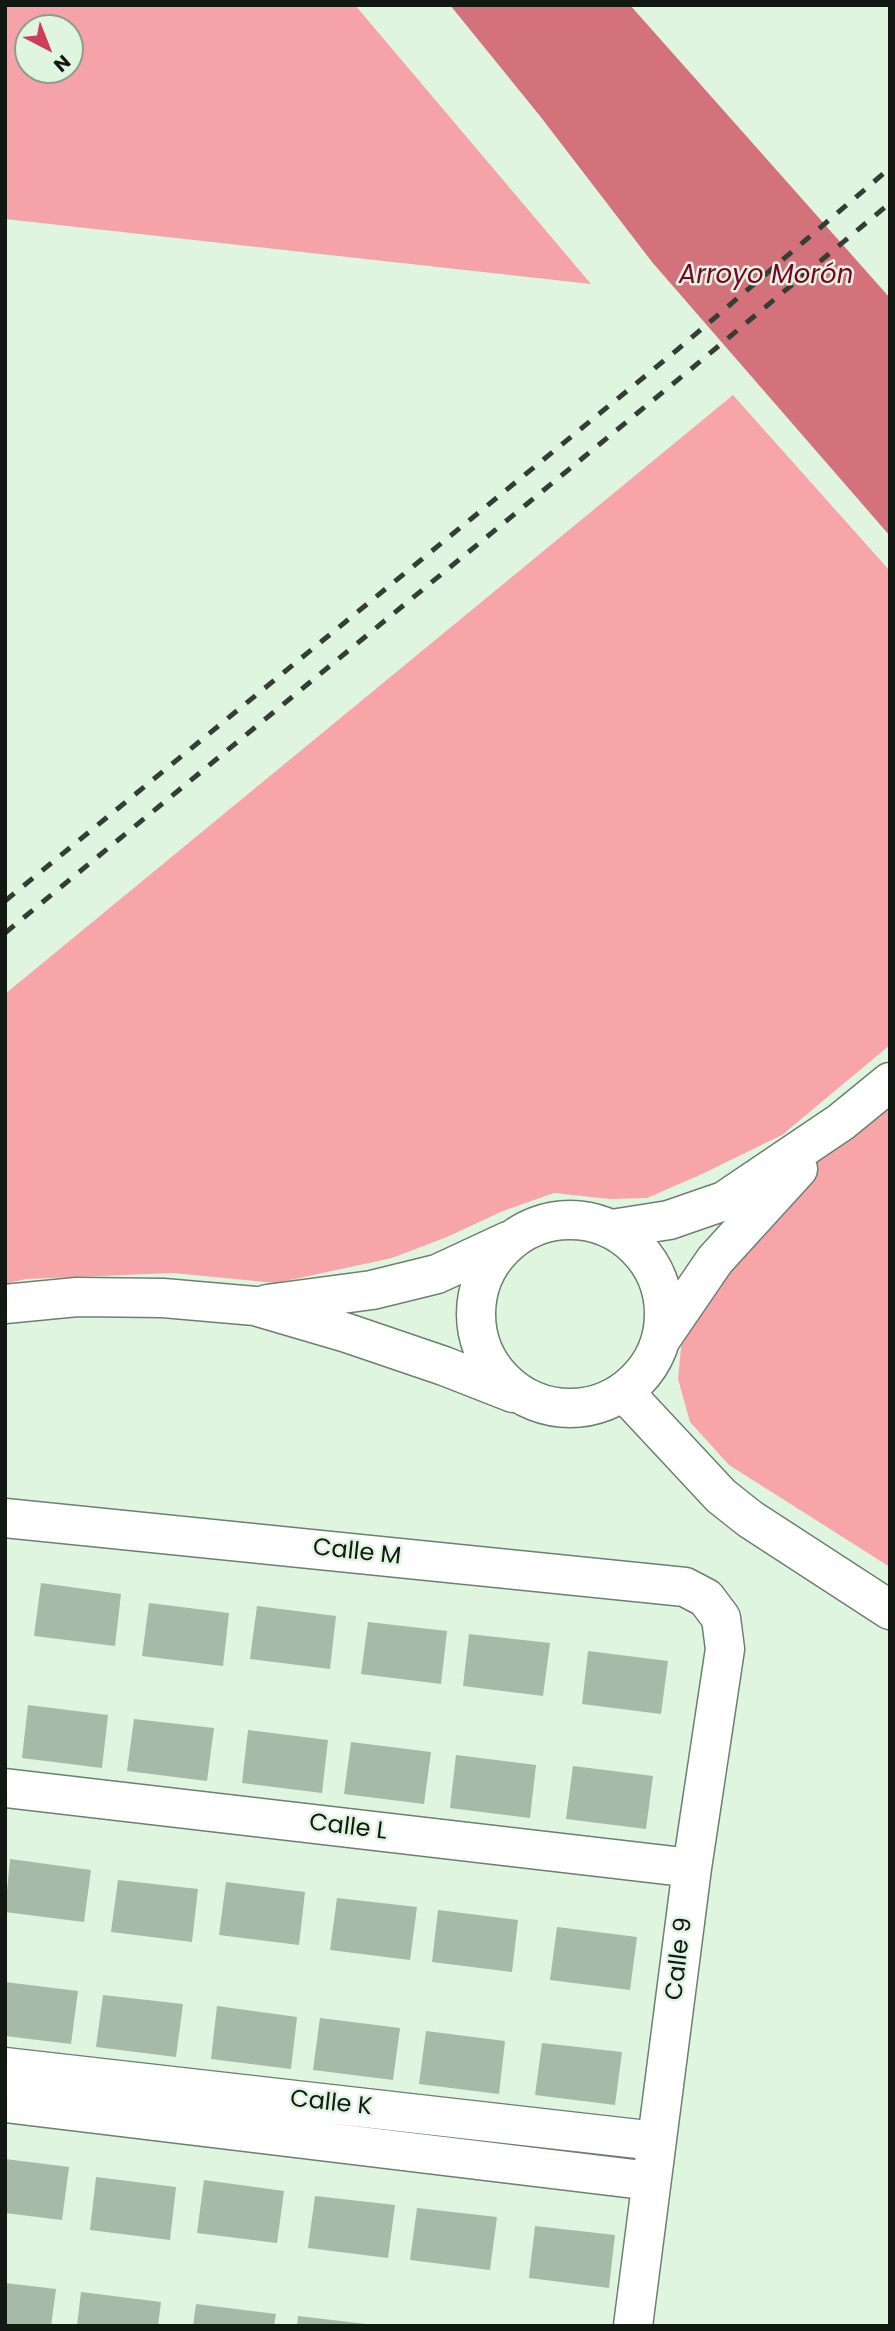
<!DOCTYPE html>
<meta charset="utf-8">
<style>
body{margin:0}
#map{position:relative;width:895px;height:2331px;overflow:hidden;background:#dff5e0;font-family:Poppins,sans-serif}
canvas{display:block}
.frame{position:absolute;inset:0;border:7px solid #121912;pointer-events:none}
.north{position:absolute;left:14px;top:14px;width:70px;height:70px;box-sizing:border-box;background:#dff5e0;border:2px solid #8d9d8e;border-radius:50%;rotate:138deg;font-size:19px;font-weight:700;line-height:28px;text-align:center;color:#121912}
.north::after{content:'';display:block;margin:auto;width:24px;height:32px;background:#ce3e56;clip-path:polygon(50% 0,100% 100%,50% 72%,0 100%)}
</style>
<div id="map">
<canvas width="895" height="2331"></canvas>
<div class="frame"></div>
<div class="north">N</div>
</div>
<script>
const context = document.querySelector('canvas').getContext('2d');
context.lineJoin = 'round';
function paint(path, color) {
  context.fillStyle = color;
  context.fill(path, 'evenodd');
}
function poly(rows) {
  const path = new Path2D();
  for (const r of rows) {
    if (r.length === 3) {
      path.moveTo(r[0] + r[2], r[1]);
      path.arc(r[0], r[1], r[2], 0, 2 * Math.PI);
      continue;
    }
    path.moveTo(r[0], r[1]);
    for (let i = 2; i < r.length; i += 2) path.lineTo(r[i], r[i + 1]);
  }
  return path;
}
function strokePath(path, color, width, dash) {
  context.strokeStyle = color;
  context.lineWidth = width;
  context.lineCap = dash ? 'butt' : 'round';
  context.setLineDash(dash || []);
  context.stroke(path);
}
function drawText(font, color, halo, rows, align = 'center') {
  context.font = font + ' Poppins,sans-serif';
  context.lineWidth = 5;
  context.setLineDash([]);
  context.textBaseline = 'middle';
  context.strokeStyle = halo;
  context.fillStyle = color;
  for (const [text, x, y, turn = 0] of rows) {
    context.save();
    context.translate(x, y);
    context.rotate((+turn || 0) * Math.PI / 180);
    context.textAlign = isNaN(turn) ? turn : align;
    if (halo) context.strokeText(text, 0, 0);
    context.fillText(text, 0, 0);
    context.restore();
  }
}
paint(poly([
 [733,395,890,571,890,1045,782,1135,702,1174,647,1198,610,1199,554,1193,503,1211,447,1237,392,1258,276,1283,173,1273,26,1279,5,1284,5,994],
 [890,1085,890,1567,729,1465,690,1422,678,1379,682,1337,841,1122]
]), '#f8a5aa');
paint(poly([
 [5,5,355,5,591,284,5,219],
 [28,28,70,28,70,70,28,70]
]), '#f5a3a8');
paint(poly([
 [450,5,630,5,890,298,890,536,652,262,540,116]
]), '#d3727a');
paint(poly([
 [41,1583,121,1594,115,1646,34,1636],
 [149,1603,229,1613,223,1666,142,1656],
 [257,1606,336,1616,330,1669,250,1659],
 [368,1622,447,1631,441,1684,361,1674],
 [469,1634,550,1643,543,1696,463,1686],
 [588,1651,668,1661,661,1714,582,1704],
 [28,1705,108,1715,102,1768,22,1758],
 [134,1719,214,1728,207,1781,127,1771],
 [248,1730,328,1740,322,1793,242,1783],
 [351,1742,431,1752,424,1804,344,1794],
 [456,1755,536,1765,530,1818,450,1808],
 [573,1766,653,1776,646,1829,566,1819],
 [10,1859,91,1870,84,1922,5,1912],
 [118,1880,198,1889,192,1942,111,1932],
 [226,1882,305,1892,299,1945,219,1935],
 [337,1898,417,1907,410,1960,330,1950],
 [438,1910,518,1920,512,1972,432,1962],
 [557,1927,637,1937,630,1990,550,1980],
 [5,1982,78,1991,71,2044,5,2036],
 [103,1995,183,2004,176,2057,96,2047],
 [217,2006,297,2017,291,2069,211,2059],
 [320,2018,400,2028,393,2080,313,2070],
 [426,2031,505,2041,499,2094,419,2084],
 [542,2043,622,2052,615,2105,535,2095],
 [5,2159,69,2167,62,2220,5,2213],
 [96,2177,176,2187,170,2240,90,2230],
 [204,2180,284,2191,277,2243,197,2233],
 [315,2196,395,2205,388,2258,308,2248],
 [417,2208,497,2217,490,2270,410,2260],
 [535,2226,615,2235,609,2288,529,2278],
 [5,2283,56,2289,51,2326,5,2326],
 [81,2292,161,2302,158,2326,77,2326],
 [196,2304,276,2314,274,2326,193,2326],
 [298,2316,366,2324,366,2326,297,2326]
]), '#a6baa7');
const minor = poly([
 [570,1314,94],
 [612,1229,669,1220,724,1201,841,1122,890,1082],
 [5,1304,77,1297,163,1298,255,1306,347,1333,444,1366,513,1393],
 [267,1304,372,1290,437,1274,508,1241],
 [661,1339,715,1260,798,1169],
 [624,1392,721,1496,750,1519,890,1610],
 [5,1518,685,1587,706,1598,721,1618,725,1649,692,1868,633,2326],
 [5,1788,692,1868],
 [5,2067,656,2141],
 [5,2103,651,2181]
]);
strokePath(minor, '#6c806e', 41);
strokePath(minor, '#fff', 38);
strokePath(poly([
 [5,901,677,350,890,168],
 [5,933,691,369,890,203]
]), '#353e35', 5, [12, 12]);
drawText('24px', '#121912', '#dff5e0', [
 ["Calle M",357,1553,6],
 ["Calle L",348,1828,7],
 ["Calle 9",680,1959,-83],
 ["Calle K",331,2104,6]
]);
drawText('italic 26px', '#7f0026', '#dff5e0', [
 ["Arroyo Morón",766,276]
]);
</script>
